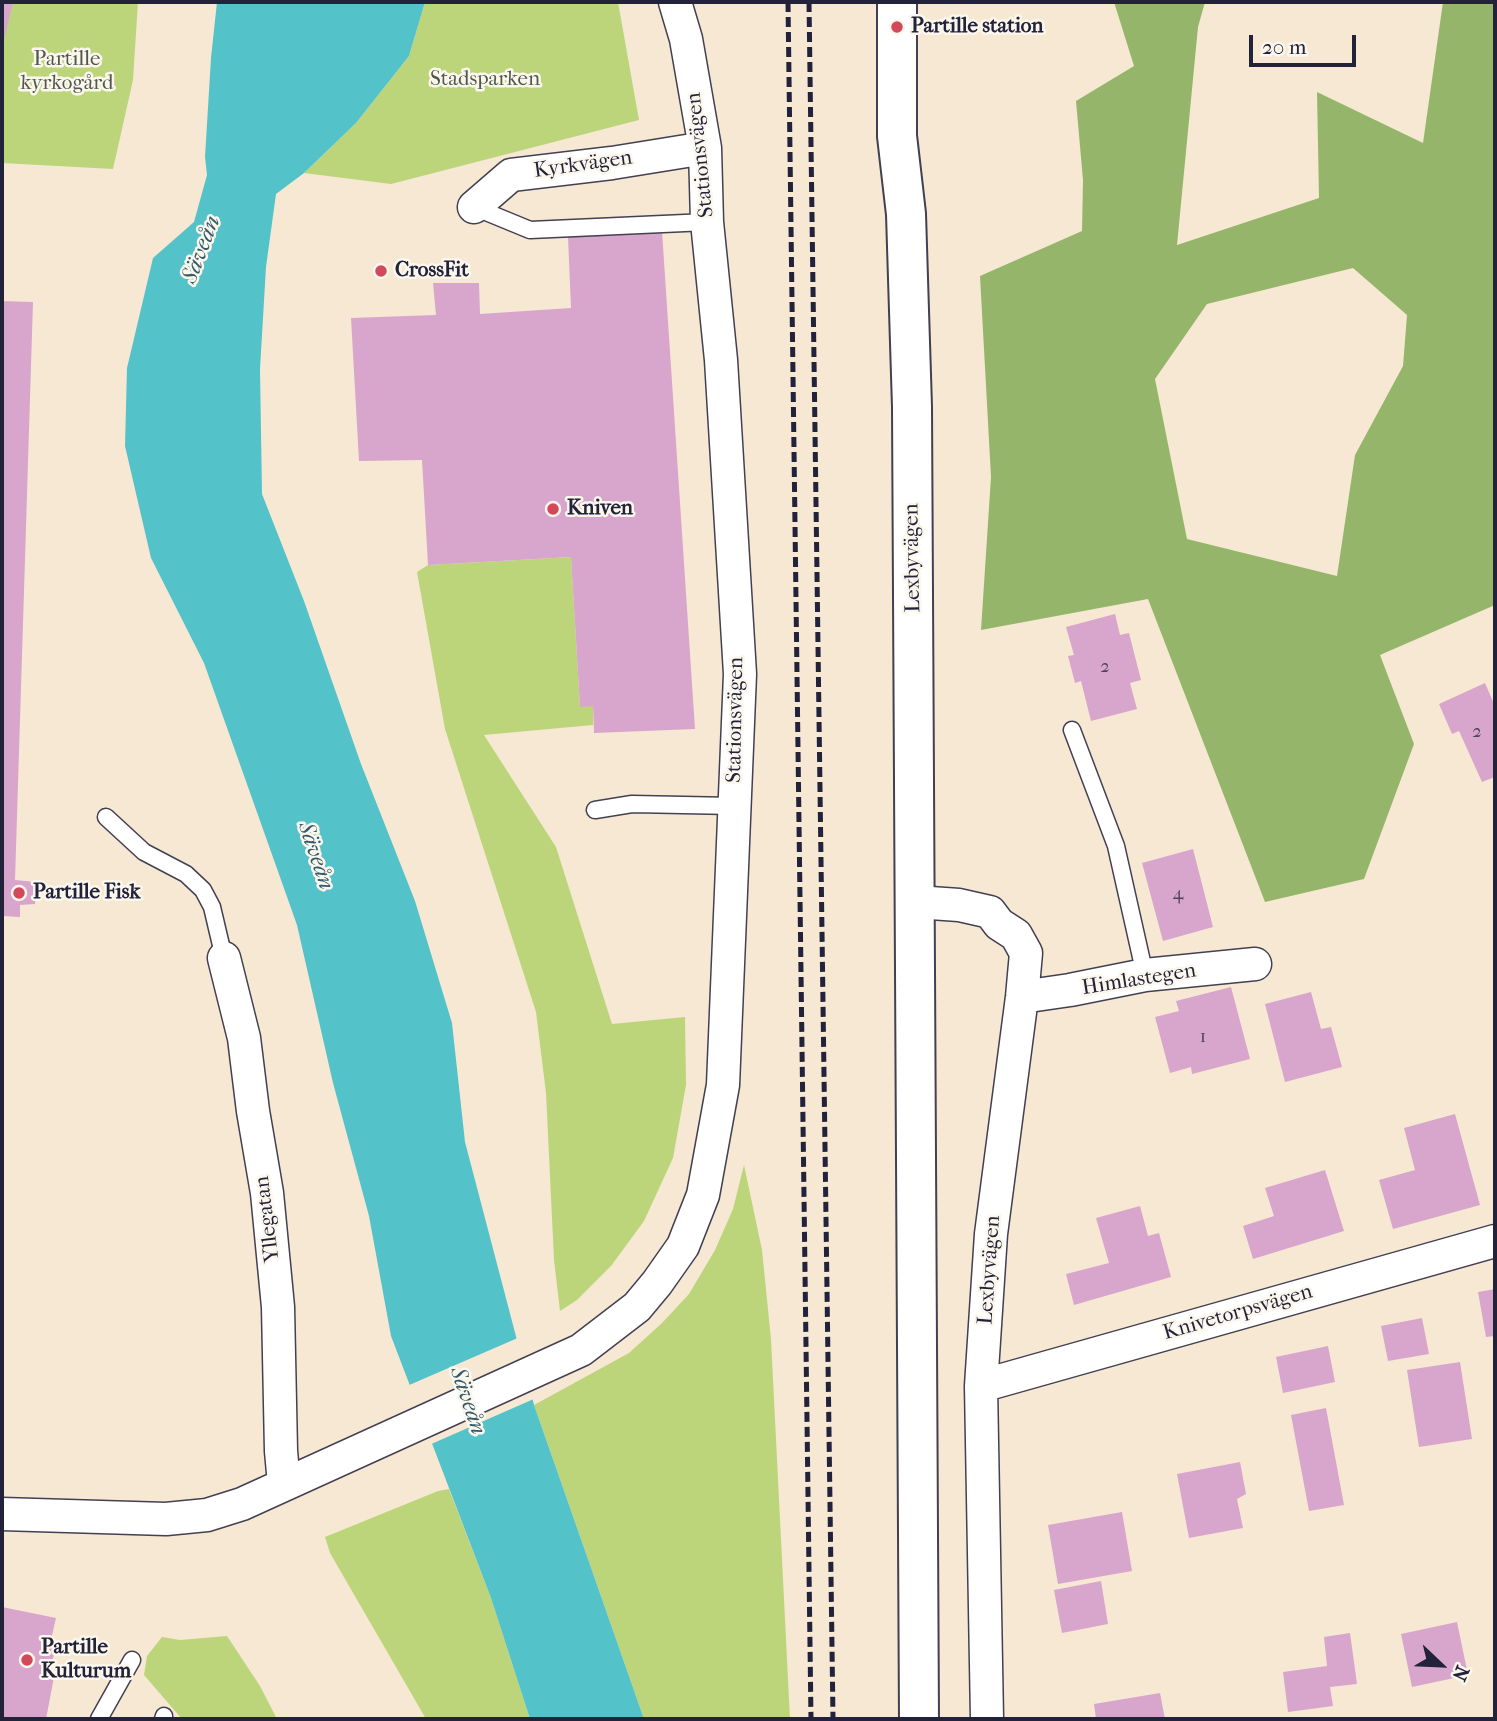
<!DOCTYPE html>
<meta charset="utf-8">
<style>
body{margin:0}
#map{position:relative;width:1497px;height:1721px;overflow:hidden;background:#f7e8d3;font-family:"IM FELL French Canon",serif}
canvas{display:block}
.frame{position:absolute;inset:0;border:4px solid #22223b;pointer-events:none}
.north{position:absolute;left:1406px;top:1630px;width:70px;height:70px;-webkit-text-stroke:5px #fbf7ec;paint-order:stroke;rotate:113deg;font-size:19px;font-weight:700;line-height:28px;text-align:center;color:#22223b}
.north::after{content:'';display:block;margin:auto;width:24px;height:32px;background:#22223b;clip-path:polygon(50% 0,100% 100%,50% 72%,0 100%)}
.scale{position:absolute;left:1249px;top:35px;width:107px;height:32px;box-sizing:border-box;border:4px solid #22223b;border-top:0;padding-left:9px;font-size:21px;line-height:24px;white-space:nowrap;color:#22223b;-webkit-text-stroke:5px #fbf7ec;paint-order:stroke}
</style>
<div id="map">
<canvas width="1497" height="1721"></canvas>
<div class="frame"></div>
<div class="north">N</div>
<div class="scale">20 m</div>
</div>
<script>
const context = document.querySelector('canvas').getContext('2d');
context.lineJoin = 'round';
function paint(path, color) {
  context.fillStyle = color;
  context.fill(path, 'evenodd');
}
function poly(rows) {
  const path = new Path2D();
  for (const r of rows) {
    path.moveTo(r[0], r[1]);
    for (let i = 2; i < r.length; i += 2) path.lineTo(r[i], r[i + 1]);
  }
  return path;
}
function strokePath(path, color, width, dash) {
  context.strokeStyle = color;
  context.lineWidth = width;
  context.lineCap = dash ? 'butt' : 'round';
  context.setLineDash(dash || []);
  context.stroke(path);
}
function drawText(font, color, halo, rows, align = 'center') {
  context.font = font + ' "IM FELL French Canon",serif';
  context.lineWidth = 5;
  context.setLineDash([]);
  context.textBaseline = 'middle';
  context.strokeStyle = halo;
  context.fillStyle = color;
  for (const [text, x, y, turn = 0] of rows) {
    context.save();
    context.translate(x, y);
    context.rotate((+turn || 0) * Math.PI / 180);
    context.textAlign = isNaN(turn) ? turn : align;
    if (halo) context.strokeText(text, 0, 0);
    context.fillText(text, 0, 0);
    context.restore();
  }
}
paint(poly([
 [2,2,138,2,133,80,113,169,2,163],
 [425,2,618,2,639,120,391,184,304,173,356,123,409,56],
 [571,557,580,706,593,706,593,725,484,735,556,847,612,1024,685,1017,686,1085,673,1158,644,1221,611,1266,577,1300,560,1311,554,1260,546,1093,536,1012,445,729,417,572,428,565],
 [744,1165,762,1250,771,1339,790,1719,644,1719,534,1405,629,1353,662,1323,689,1294,715,1250,733,1209],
 [449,1489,491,1598,530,1719,426,1719,330,1553,325,1537,438,1491],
 [227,1636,260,1686,277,1719,182,1719,144,1675,147,1656,162,1637,180,1640]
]), '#bcd57a');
paint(poly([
 [1114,2,1205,2,1198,27,1177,245,1319,198,1317,92,1423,143,1443,2,1495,2,1495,605,1380,655,1414,744,1364,879,1265,902,1148,599,981,630,991,477,980,276,1082,231,1083,180,1076,101,1134,66],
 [1353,268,1407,315,1403,366,1355,455,1337,576,1187,539,1155,379,1207,304]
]), '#95b66a');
paint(poly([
 [217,2,425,2,409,56,356,123,304,173,276,194,266,267,260,369,262,494,304,601,361,764,415,901,452,1023,465,1142,534,1405,644,1719,530,1719,491,1598,391,1336,369,1216,333,1083,297,925,204,663,151,558,125,446,127,368,153,258,194,222,207,175,205,157,211,58]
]), '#54c2c9');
paint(poly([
 [520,1337,536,1398,429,1445,407,1386]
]), '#f7e8d3');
paint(poly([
 [2,2,13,2,3,44,2,44],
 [662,231,695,729,594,733,593,706,580,707,571,557,428,565,422,460,359,461,351,318,436,315,433,283,479,283,480,314,571,308,568,237],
 [2,301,33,302,15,880,36,882,35,904,20,905,20,917,2,916],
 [1115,614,1120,635,1129,633,1141,680,1130,683,1137,709,1091,721,1081,681,1075,683,1068,656,1074,655,1066,627],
 [1485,683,1495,706,1495,777,1482,782,1459,731,1452,734,1439,704],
 [1193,849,1213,927,1163,941,1142,863],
 [1231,987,1250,1059,1192,1074,1191,1067,1170,1073,1155,1017,1179,1011,1176,1001],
 [1311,992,1321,1029,1331,1027,1342,1067,1285,1082,1265,1004],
 [1455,1114,1480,1205,1393,1229,1379,1180,1415,1170,1404,1128],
 [1325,1170,1344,1231,1253,1259,1243,1226,1274,1216,1265,1188],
 [1140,1206,1148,1236,1159,1233,1171,1277,1074,1305,1066,1274,1109,1263,1096,1218],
 [1495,1289,1495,1336,1486,1337,1478,1292],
 [1422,1318,1429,1354,1388,1361,1381,1326],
 [1328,1346,1335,1382,1283,1393,1276,1357],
 [1460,1362,1472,1439,1419,1447,1407,1370],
 [1326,1408,1344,1505,1309,1511,1291,1415],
 [1240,1462,1246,1494,1237,1499,1243,1528,1189,1538,1177,1474],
 [1122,1512,1132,1571,1058,1584,1048,1525],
 [1101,1581,1108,1624,1062,1633,1054,1590],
 [2,1607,56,1618,50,1644,56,1645,49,1676,54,1677,46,1719,2,1719],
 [1457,1622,1468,1675,1412,1687,1401,1634],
 [1350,1633,1357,1684,1330,1687,1333,1706,1288,1712,1283,1672,1327,1666,1324,1637],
 [1160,1693,1165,1719,1096,1719,1094,1704]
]), '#d8a5cd');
const lane = poly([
 [474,207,530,230,707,222],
 [1072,730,1116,846,1145,975],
 [595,810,632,804,734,806],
 [106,817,144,852,186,874,203,890,212,907,224,958],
 [99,1719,132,1660],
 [163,1719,164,1716]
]);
const street = poly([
 [474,207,511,175,612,163,705,148],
 [916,902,959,905,990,912,999,924,1016,935,1026,953,1022,997,991,1234,981,1386,987,1719],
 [224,958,244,1038,253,1111,267,1193,278,1307,281,1451,284,1484],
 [1022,997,1070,990,1145,975,1255,964],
 [981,1386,1495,1241],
 [2,1514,166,1519,207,1515,242,1504,581,1350,637,1307,657,1283,683,1246,703,1195,723,1085,740,674,721,360,707,222,705,148,686,39,675,2]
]);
const secondary = poly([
 [897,2,897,136,906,214,912,407,919,1719]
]);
strokePath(lane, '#424052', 19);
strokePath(street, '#424052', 35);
strokePath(secondary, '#424052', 42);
strokePath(lane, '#fff', 16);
strokePath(street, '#fff', 32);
strokePath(secondary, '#fff', 38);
strokePath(poly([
 [788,2,811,1719],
 [809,2,833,1719]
]), '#22223b', 5, [10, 5]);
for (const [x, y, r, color] of [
 [897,27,7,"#d1495b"],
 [381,271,7,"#d1495b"],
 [553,509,7,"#d1495b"],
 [19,893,7,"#d1495b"],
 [27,1660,7,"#d1495b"]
]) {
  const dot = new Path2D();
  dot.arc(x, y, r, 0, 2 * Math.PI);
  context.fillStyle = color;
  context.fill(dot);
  strokePath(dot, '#fbf7ec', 2.5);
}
drawText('18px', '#504360', null, [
 ["2",1105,668],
 ["2",1477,733],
 ["4",1178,895],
 ["1",1203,1038]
]);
drawText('bold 21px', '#22223b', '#fbf7ec', [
 ["Partille station",911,27],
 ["CrossFit",395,271],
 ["Kniven",567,509],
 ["Partille Fisk",33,893],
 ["Partille",41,1648],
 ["Kulturum",41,1672]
], 'left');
drawText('21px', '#50584e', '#fbf7ec', [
 ["Partille",67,60],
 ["kyrkogård",67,84],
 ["Stadsparken",485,80]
]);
drawText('21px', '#22223b', '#fbf7ec', [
 ["Stationsvägen",701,155,-96],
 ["Kyrkvägen",583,165,-8],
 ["Lexbyvägen",913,558,-91],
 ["Stationsvägen",736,720,-89],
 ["Himlastegen",1139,980,-9],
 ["Yllegatan",268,1219,-97],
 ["Lexbyvägen",990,1270,-86],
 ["Knivetorpsvägen",1238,1313,-16]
]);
drawText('italic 23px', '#345a6d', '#fbf7ec', [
 ["Säveån",202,250,-69],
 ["Säveån",315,856,71],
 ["Säveån",467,1401,71]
]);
</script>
